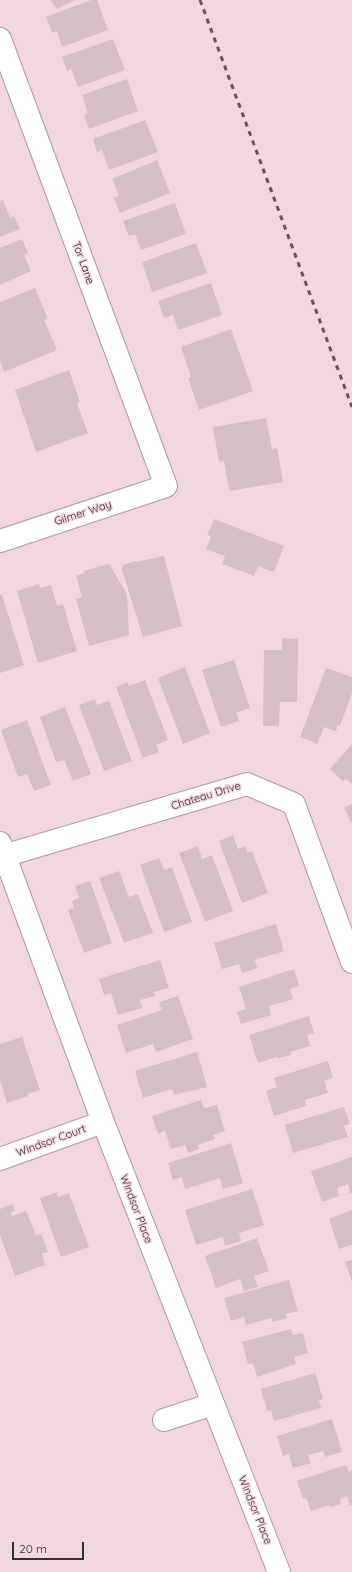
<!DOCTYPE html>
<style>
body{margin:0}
#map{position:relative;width:352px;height:1572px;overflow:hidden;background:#f1d8e0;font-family:Quicksand,sans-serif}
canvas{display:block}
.scale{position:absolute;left:12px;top:1542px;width:72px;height:18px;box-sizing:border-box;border:2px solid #372d30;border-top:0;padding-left:5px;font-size:12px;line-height:14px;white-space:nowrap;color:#372d30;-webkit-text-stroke:3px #f1d8e0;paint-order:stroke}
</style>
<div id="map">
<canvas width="352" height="1572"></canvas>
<div class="scale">20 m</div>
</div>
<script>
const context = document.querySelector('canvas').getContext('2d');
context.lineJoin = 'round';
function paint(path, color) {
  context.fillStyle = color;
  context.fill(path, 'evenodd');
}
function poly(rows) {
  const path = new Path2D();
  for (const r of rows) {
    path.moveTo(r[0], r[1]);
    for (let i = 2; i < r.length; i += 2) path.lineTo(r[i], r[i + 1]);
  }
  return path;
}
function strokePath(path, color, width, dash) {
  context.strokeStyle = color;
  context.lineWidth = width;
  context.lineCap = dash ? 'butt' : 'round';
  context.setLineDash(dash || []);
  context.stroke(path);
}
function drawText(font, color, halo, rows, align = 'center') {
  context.font = font + ' Quicksand,sans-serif';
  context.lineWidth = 3;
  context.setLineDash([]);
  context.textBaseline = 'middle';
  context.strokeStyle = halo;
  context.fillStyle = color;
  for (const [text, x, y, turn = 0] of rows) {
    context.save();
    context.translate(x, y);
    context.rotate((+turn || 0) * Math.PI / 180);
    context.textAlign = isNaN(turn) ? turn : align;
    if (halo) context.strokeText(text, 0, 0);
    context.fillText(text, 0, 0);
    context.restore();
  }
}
paint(poly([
 [50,0,75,0,57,9],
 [91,0,97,0,108,30,62,47,57,31,52,33,46,17],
 [113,39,125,70,78,87,71,69,67,71,62,57],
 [127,79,138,111,89,129,84,115,88,113,82,95],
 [145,120,158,152,109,170,102,150,97,152,93,139],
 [157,160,170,193,120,213,114,198,119,196,112,179],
 [3,200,10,218,14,216,20,229,0,237,0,201],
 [175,203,186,234,141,250,135,234,129,236,123,221],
 [22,239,28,253,24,255,31,271,0,285,0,248],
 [196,243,207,273,152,292,142,262],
 [211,283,222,315,178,330,173,315,164,318,158,301],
 [35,288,48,319,44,320,57,350,4,372,0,361,0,302],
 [231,329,253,391,199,410,188,378,191,377,181,347],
 [69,370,80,402,77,403,88,433,36,452,15,390],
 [266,418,272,449,277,448,283,482,229,491,224,461,219,462,213,427],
 [214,519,284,546,274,572,258,566,254,576,222,564,225,556,206,549,211,536,207,535],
 [164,556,182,626,143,637,122,570,123,565,135,561,136,562],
 [109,564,127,594,129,635,89,646,76,599,82,597,76,576,85,573,84,571],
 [39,584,40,588,51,585,57,606,63,604,77,651,38,663,17,591],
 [0,595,2,595,24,665,0,673],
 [282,638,298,639,297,702,280,702,279,726,263,726,264,650,282,650],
 [234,660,250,708,236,713,239,721,221,727,202,670],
 [185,667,210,733,183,744,158,678],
 [326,668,352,677,352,693,340,726,338,725,336,731,324,727,317,744,300,737],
 [145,680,168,740,156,745,159,752,143,758,116,687,127,682,129,686],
 [95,699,97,705,109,701,132,761,104,771,79,705],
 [65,707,91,774,73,781,64,760,56,762,40,717],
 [27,720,51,785,34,791,27,774,18,777,1,730],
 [352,744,352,784,346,779,343,781,330,769],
 [352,804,352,822,351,822,344,808],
 [233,835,238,849,245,846,248,853,252,851,268,893,242,903,219,841],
 [198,846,202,859,212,855,233,911,205,922,179,853],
 [159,858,164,870,172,867,192,922,164,932,140,865],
 [119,871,129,897,138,894,153,933,124,943,99,878],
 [90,881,112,943,84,953,68,910,74,908,72,901,79,898,75,886],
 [276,924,284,951,255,960,257,968,242,973,239,964,222,969,214,943],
 [160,960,169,988,154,992,155,996,140,1000,142,1008,118,1015,111,993,104,995,99,979],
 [294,969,299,986,290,989,293,999,269,1006,271,1015,241,1024,237,1012,246,1009,239,987],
 [178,996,193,1039,156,1052,153,1044,126,1053,117,1025,162,1010,159,1002],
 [309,1016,314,1033,307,1035,310,1046,290,1052,291,1055,279,1058,276,1057,258,1063,249,1035],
 [22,1037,40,1090,28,1094,28,1096,7,1103,0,1081,0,1044],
 [197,1052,207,1087,174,1095,172,1089,143,1098,135,1071],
 [328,1061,333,1078,324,1081,328,1093,305,1100,306,1106,274,1116,266,1091,277,1087,274,1078],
 [201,1100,204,1108,217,1105,225,1131,213,1135,215,1139,198,1145,199,1149,188,1153,185,1145,171,1149,165,1131,158,1134,152,1116],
 [344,1107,350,1124,344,1126,348,1137,293,1153,285,1125],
 [231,1143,243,1183,223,1189,220,1178,185,1189,182,1177,173,1180,168,1163],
 [352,1157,352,1193,350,1193,348,1184,337,1188,339,1196,322,1202,311,1171],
 [252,1189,264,1225,239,1233,241,1241,225,1246,223,1237,196,1245,185,1210],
 [57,1192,58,1197,69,1193,89,1247,61,1257,40,1198],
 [12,1204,15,1211,10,1213,12,1216,26,1211,36,1235,41,1234,48,1252,42,1254,45,1265,15,1276,0,1235,0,1209],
 [352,1210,352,1245,339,1249,329,1219],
 [257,1238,269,1271,254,1276,258,1287,244,1291,240,1279,216,1288,205,1256],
 [352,1260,352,1281,345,1262],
 [289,1280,298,1311,286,1314,287,1318,273,1322,271,1318,246,1325,244,1317,231,1321,224,1298],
 [291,1329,293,1335,303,1333,308,1353,294,1357,296,1364,257,1377,253,1363,248,1364,242,1342],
 [315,1373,323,1399,319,1400,321,1408,274,1421,271,1410,267,1411,261,1389],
 [332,1419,342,1452,325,1457,323,1451,308,1455,311,1463,293,1468,289,1454,283,1456,277,1436],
 [346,1465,349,1472,352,1471,352,1505,350,1505,347,1496,340,1499,341,1504,331,1507,330,1505,311,1511,306,1498,303,1499,297,1481]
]), '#d6bec5');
const minor = poly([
 [0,39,166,486,0,541],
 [0,843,103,1122,279,1572],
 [0,857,247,784,294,804,352,962],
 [0,1159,103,1122],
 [164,1420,213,1404]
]);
strokePath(minor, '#b29aa1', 24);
strokePath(minor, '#fff', 22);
strokePath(poly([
 [200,0,352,407]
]), '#64565a', 3, [5, 5]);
drawText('11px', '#372d30', '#f1d8e0', [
 ["Tor Lane",83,263,70],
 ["Gilmer Way",83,513,-18],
 ["Chateau Drive",206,796,-17],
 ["Windsor Court",51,1141,-20],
 ["Windsor Place",136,1209,69],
 ["Windsor Place",255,1510,68]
]);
</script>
